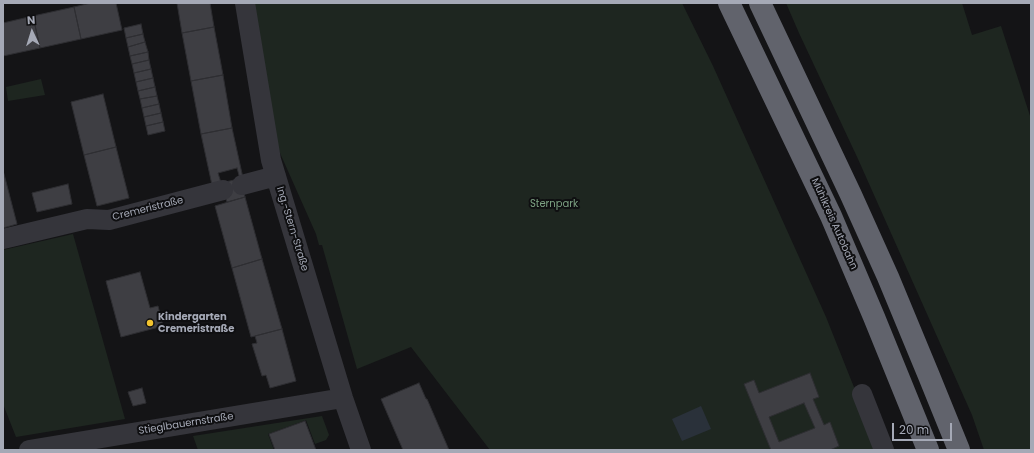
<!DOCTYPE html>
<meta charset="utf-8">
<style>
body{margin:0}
#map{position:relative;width:1034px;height:453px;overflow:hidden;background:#141416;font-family:Poppins,sans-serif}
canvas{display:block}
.frame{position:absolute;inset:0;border:4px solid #a5a9b6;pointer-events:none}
.north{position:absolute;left:12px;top:12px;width:40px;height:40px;-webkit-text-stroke:3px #0f0f11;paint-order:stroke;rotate:356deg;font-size:11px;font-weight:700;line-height:16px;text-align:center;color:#a5a9b6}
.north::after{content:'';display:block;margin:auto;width:14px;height:18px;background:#a5a9b6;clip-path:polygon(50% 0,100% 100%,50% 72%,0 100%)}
.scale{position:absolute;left:892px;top:423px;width:60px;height:18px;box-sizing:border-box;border:2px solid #a5a9b6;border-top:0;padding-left:5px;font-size:12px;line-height:14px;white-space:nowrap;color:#a5a9b6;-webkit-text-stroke:3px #0f0f11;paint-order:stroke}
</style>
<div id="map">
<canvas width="1034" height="453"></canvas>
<div class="frame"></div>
<div class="north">N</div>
<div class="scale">20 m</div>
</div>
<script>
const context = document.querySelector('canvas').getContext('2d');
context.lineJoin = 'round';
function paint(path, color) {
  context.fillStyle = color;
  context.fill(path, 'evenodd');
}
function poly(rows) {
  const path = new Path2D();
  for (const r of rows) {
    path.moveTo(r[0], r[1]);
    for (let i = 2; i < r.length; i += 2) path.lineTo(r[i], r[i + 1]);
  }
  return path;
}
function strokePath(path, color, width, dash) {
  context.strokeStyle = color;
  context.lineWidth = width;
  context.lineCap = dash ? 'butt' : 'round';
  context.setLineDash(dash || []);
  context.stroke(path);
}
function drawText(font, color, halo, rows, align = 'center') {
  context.font = font + ' Poppins,sans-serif';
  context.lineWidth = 4;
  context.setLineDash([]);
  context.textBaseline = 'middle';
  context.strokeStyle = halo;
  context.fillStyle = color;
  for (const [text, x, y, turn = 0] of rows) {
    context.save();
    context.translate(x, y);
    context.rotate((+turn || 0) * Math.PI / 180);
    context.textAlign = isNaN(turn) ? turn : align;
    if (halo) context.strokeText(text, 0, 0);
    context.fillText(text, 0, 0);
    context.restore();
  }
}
paint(poly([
 [241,3,682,3,713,66,826,317,879,450,490,450,411,347,357,369,322,245,319,245,316,234,264,117],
 [786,3,962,3,972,35,1001,26,1031,119,1031,450,984,450,972,415,858,159,799,33],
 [41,79,45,95,8,101,6,87],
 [73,234,125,419,16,437,3,404,3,250],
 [322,416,329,435,326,440,315,444,306,420,268,434,274,450,198,450,193,436]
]), '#1e2620');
paint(poly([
 [701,406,711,429,682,441,672,419]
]), '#2a313a');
const building = poly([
 [91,3,116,3,122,30,81,39,74,7,91,3],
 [177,3,210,3,214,27,182,33,177,3],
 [74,7,81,39,40,48,33,16,74,7],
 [33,16,40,48,3,56,3,23,33,16],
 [141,24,143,34,126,38,124,28,141,24],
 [214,27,223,75,191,81,182,33,214,27],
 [143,34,145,42,128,47,126,38,143,34],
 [145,42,148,52,130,56,128,47,145,42],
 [148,52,149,60,132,64,130,56,148,52],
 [149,60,151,69,134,73,132,64,149,60],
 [151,69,153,78,136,82,134,73,151,69],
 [223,75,232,128,201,134,191,81,223,75],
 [153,78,155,87,138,91,136,82,153,78],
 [155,87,157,96,140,99,138,91,155,87],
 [103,94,116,147,84,155,71,102,103,94],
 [157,96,159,104,142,108,140,99,157,96],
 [159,104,161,113,144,117,142,108,159,104],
 [161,113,163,122,146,126,144,117,161,113],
 [163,122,165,131,148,135,146,126,163,122],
 [232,128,243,178,212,185,201,134,232,128],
 [116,147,129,198,97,206,84,155,116,147],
 [237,168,245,197,227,202,218,173,237,168],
 [4,174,17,224,3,228,3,175,4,174],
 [68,184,72,204,37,212,32,193,68,184],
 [245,197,262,259,232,268,215,206,245,197],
 [262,259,282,329,251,337,232,268,262,259],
 [140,272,150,308,158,306,163,326,121,337,106,281,140,272],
 [282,329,296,381,270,388,266,375,262,376,252,344,257,343,255,336,282,329],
 [810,373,819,397,813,399,824,425,830,422,839,446,830,450,771,450,744,384,754,380,759,393,810,373],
 [804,403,815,428,779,442,769,417,804,403],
 [419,383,426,399,427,399,449,450,403,450,381,399,419,383],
 [142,388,146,403,133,406,128,392,142,388],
 [305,421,316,450,275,450,269,434,305,421]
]);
paint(building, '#3e3e43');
strokePath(building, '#2e2e32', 1);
strokePath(poly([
 [245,3,271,160,343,398,361,450],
 [242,185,276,176],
 [3,239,87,219,109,220,223,190],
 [862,394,884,450],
 [29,450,343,398]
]), '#35353b', 20);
strokePath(poly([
 [729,3,831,216,874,317,928,450],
 [760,3,851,195,888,277,929,376,959,450]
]), '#61636c', 22);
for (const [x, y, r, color] of [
 [150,323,4,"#f3c42f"]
]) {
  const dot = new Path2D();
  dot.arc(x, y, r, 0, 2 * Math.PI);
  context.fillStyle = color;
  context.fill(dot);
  strokePath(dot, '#0f0f11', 1.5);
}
drawText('10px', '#7ca182', '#0f0f11', [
 ["Sternpark",554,204]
]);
drawText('10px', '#a5a9b6', '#0f0f11', [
 ["Cremeristraße",148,209,-14],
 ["Mühlkreis Autobahn",834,224,66],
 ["Ing.-Stern-Straße",292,229,73],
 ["Stieglbauernstraße",186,424,-9]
]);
drawText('bold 10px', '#a5a9b6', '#0f0f11', [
 ["Kindergarten",158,317],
 ["Cremeristraße",158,329]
], 'left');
</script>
